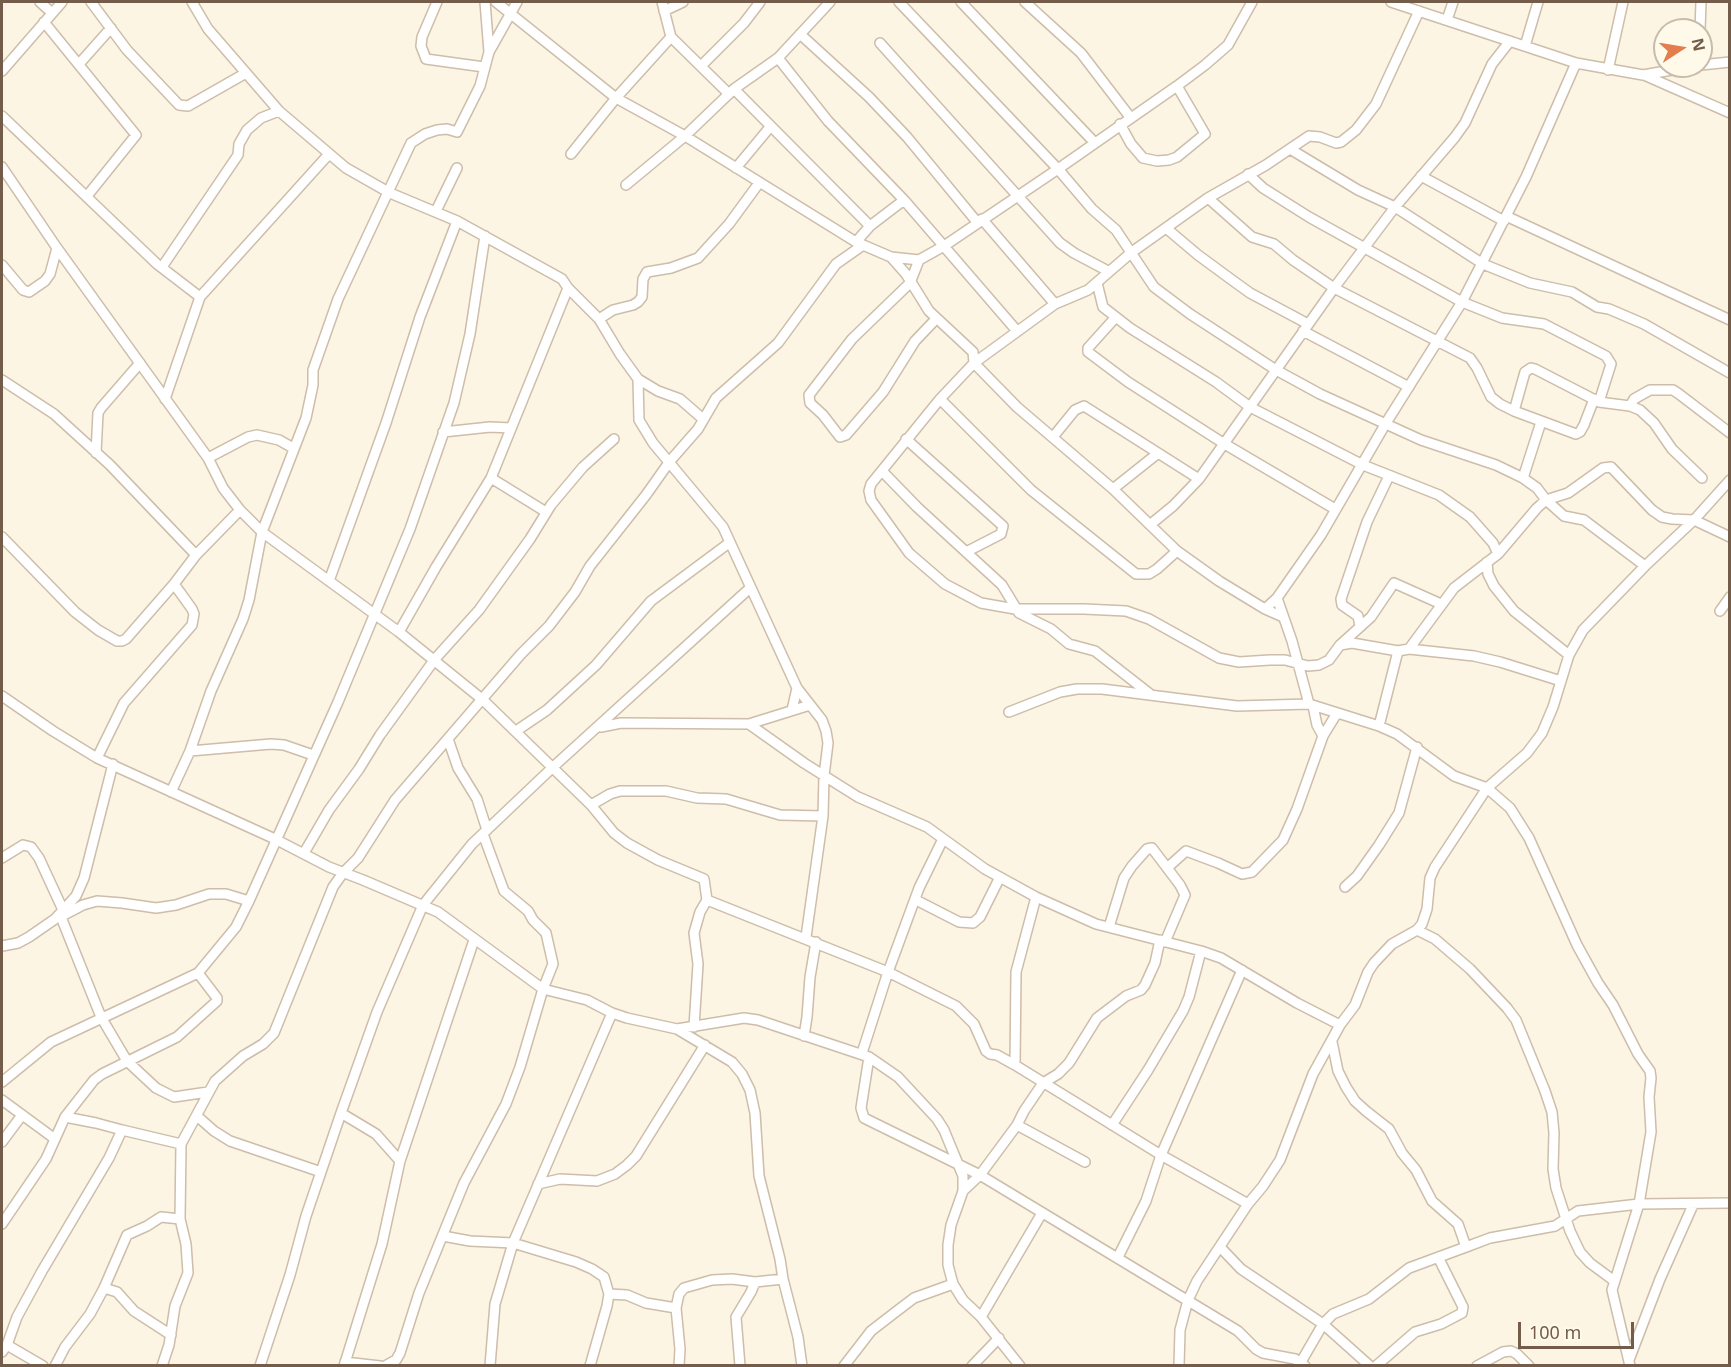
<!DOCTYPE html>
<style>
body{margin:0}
#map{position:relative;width:1731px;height:1367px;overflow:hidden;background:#fcf5e4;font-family:"Noto Sans",sans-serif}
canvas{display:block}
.frame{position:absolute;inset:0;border:3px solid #735d4a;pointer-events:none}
.north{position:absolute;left:1653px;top:18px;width:60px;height:60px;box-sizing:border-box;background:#fff9ea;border:2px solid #c7bbaa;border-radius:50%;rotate:78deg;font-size:16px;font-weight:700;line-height:24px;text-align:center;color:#735d4a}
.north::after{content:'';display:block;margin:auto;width:21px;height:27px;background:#e37d4b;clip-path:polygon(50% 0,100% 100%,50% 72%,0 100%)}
.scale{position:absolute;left:1518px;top:1322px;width:116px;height:27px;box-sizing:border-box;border:3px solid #735d4a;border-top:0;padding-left:8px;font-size:18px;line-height:21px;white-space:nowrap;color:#735d4a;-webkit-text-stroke:4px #fff9ea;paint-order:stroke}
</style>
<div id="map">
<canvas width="1731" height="1367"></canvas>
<div class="frame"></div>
<div class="north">N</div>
<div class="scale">100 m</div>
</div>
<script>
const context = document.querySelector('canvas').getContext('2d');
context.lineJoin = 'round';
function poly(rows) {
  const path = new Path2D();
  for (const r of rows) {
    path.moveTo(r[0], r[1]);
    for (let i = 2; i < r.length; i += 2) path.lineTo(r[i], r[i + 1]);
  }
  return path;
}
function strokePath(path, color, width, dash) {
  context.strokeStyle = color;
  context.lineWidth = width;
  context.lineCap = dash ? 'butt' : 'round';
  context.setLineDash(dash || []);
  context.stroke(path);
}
const minor = poly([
 [40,2,52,13],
 [91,2,127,50,179,105,188,106,246,73],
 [192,2,208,29,279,111,346,168,390,193,457,221,562,279,568,288,599,319,620,354,638,379,658,391,680,399,703,419],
 [437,2,422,37,421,46,426,59,484,67],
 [485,2,489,52],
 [496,2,616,98,685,136,856,242,891,257,906,274,929,311,973,352,974,363,1017,407,1113,489,1177,551,1219,581,1265,609,1283,617],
 [662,2,671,37,729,94],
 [899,2,1058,169,1092,209,1116,230,1154,287,1190,314,1276,370,1320,394,1421,440,1496,465,1523,478,1537,488,1546,500,1537,508,1498,554,1454,588,1409,649],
 [961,2,1095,143],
 [1025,2,1081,53,1130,117],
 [1391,2,1576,63,1643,75,1695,66],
 [664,11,683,2],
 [1419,11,1376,104,1356,130,1341,142,1336,143,1320,137,1309,136,1266,165,1208,198,1132,252,1088,290,1055,304,974,363,940,399,871,484,869,491,871,500,909,553,945,584,981,603,1015,609,1084,609,1126,611,1149,619,1219,658,1239,662,1270,660,1285,660,1308,666,1319,665,1329,660,1340,645,1352,643,1398,651,1409,649,1474,656,1500,662,1561,681],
 [1447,20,1453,2],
 [44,22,136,135,87,196],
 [1700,30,1701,2],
 [800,34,869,97,907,137,977,222],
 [880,43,1060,243,1074,253,1108,271],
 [1525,46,1538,2],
 [778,58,828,121,904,200,1017,331],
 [79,64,111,28],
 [1701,65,1730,62],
 [701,66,744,23,760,2],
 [1608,70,1623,2],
 [2,71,62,2],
 [1644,75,1730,113],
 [734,89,870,226],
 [2,116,157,264,200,297,165,399],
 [1120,124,1131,144,1143,158,1157,161,1169,160,1177,157,1205,134,1177,86],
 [1290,149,1358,190,1395,207,1483,264,1530,283,1572,292,1597,307,1609,309,1644,324,1730,373],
 [571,154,616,98,671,37],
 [2,167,57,248,208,458,223,488,240,510,262,532,399,632,483,700,591,805,614,833,627,843,658,860,704,879,707,900,888,972,956,1006,974,1024,986,1051,990,1054,997,1055,1015,1065,1161,1155,1248,1204],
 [736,168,770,127],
 [1248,174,1263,188,1309,217,1462,302,1502,318,1544,324,1606,356,1611,364,1599,402],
 [1421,176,1504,221],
 [626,185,685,136,734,89,778,58,830,2],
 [1208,198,1252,237,1274,244,1293,260,1334,288,1470,358,1477,368,1491,397,1500,404,1514,411,1576,434,1580,432,1584,425,1594,399],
 [436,211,457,168],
 [1506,216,1730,320],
 [982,219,1055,304],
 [1166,228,1198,255,1232,280,1250,293,1308,324],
 [856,242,870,226,904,200],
 [891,257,919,260,944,246,1058,169,1177,86,1205,65,1228,45,1252,2],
 [919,260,910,283,852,339,809,395,810,403,823,415,840,437,846,435,883,392,915,341,936,319],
 [2,265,23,290,29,292,45,281,50,274,57,248],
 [162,267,238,155,239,144,247,130,261,118,279,111],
 [1097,283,1103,307,1130,328,1216,382,1250,407,1363,465,1439,495,1470,517,1493,543,1498,554],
 [200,297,329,154],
 [1115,318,1088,348,1088,352,1128,382,1223,443,1335,509],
 [599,319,613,310,633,305,638,302,642,297,643,279,647,272,671,268,698,258,729,224,759,183],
 [1303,331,1409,387],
 [638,379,639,420,653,443,723,527,797,688,822,720,826,731,828,743,824,776,823,816,806,937],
 [2,380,54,414,110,465,196,555],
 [940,399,1031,490,1136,574,1149,574,1157,569,1177,551],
 [1630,406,1634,399,1650,390,1673,390,1679,394,1730,433],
 [1514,411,1525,372,1531,368,1535,369,1599,402,1630,406,1640,410,1654,423,1672,449,1702,478],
 [443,432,490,427,511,428],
 [1053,437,1075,410,1084,406,1199,479],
 [906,439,1003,526,1001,534,966,552],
 [96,453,98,413,101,408,140,363],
 [208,458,248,437,257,435,279,440,293,448],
 [882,471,917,507,1002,585,1019,613,1051,629,1069,644,1095,651,1150,694],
 [491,478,546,512],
 [1523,478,1541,422],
 [1113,489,1157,454],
 [1151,524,1173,506,1199,479,1334,288,1395,207,1455,137,1465,123,1492,64,1510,41],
 [2,537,75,612,98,630,117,641,122,641,126,639,174,584,196,555,240,510],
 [1487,562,1488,574,1494,586,1514,611,1569,655],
 [1645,566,1584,520,1564,516,1546,500,1568,493,1603,468,1611,467,1652,510,1662,517,1672,519,1694,520,1730,537],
 [329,581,386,423,420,317,457,221],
 [1277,598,1292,641,1309,704],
 [1265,609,1277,598,1321,535,1386,423,1462,302,1526,177,1576,63],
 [1720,611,1730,597],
 [1360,626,1358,616,1342,605,1341,599,1367,522,1389,476],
 [399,632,436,567,491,478,568,288],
 [1340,645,1371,617,1394,583,1441,604],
 [2,696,53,731,97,758,275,839,329,867,363,880,438,912,543,989,587,1000,612,1013,627,1018,677,1029,744,1018,758,1020,869,1057,898,1077,937,1119,944,1130,963,1176,963,1191,951,1225,948,1245,948,1265,953,1284,963,1300,981,1317,1020,1366],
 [1313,706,1317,725,1323,736],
 [792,710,797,688],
 [1009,712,1060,692,1077,689,1102,689,1237,706,1309,704,1379,726,1397,734,1454,776,1487,788,1510,808,1529,838,1577,945,1598,983,1613,1005,1638,1054,1650,1071,1651,1078,1649,1097,1651,1132,1639,1204,1612,1290,1630,1366],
 [749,724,804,763,842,787,858,797,927,827,985,869,1036,897,1096,924,1201,951,1221,958,1297,1003,1340,1025],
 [1379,726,1398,651],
 [601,727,621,723,749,724,810,705],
 [516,731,547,710,596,665,651,601,729,543],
 [448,739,458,768,477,799,487,830],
 [190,751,271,744,284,745,313,755],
 [97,758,124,703,192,625,194,614,192,609,174,584],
 [171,792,190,751,211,691,243,619,249,600,262,532,306,418,313,385,313,370,338,299,411,143,425,134,437,130,447,129,457,132,480,86,489,52,517,2],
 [591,805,610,794,620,791,666,791,697,798,726,799,780,815,823,816],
 [304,853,329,810,359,769,380,735,435,659,479,610,530,539,551,505,583,467,614,439],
 [2,858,23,845,31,847,39,858,63,910],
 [1167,868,1186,851,1218,863,1242,874,1252,872,1283,840,1297,809,1323,736,1337,713],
 [1345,887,1357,876,1379,845,1399,813,1417,747],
 [916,900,959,922,973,923,980,917,1000,877],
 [60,917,83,905,97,901,122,903,156,908,176,905,209,894,226,894,249,901],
 [61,917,101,1017,127,1061,156,1088,174,1097,208,1092],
 [1109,927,1124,878,1132,866,1147,849,1152,848,1180,885,1185,895,1165,942],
 [1417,930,1435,939,1470,969,1507,1008,1516,1020,1545,1091,1552,1112,1554,1133,1553,1169,1556,1188,1570,1231,1580,1252,1590,1263,1613,1280],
 [2,946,18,943,29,937,55,919,76,896,84,878,113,764],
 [694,1027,698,964,694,933,700,912,707,900],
 [677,1029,732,1062,742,1074,750,1090,755,1113,759,1176,780,1259,783,1279,755,1282,732,1279,712,1280,684,1288,679,1294,676,1308,680,1349,679,1366],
 [804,1036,807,1017,810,977,816,942],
 [1332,1042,1338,1071,1346,1087,1355,1101,1366,1111,1389,1129,1402,1153,1416,1170,1432,1201,1458,1224,1466,1247],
 [862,1053,888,972,919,888,943,839],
 [869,1057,861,1108,864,1118,980,1175,1238,1331,1256,1349,1263,1353,1295,1359,1305,1366],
 [1015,1065,1016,972,1036,897],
 [2,1082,51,1042,198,973],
 [2,1100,55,1139],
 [341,1113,376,1134,400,1161],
 [197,1116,214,1131,230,1141,321,1172],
 [65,1117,96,1123,122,1130],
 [1017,1125,1085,1162],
 [1112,1125,1148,1070,1183,1011,1189,997,1201,951],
 [2,1142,22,1115],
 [538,1184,560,1179,597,1181,615,1174,627,1165,636,1156,705,1045],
 [963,1191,980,1175,1017,1125,1024,1111,1043,1083,1058,1074,1069,1063,1097,1018,1126,996,1141,990,1145,985,1155,963,1160,940],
 [2,1224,46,1159,65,1117,94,1080,102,1074,177,1037,217,1001,217,998,198,973,236,927,249,901,338,702,410,529,454,403,470,334,485,236],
 [443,1236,470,1241,513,1243,576,1262,592,1269,604,1277,609,1294,607,1306,590,1366],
 [1220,1247,1241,1269,1323,1324,1370,1366],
 [1118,1257,1146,1201,1161,1155,1242,970],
 [783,1279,798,1337,802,1366],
 [104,1288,117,1292,134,1311,171,1335],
 [609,1294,627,1295,646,1303,676,1308],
 [981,1317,1042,1213],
 [7,1345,43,1366],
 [2,1352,7,1345,17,1317,42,1271,109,1158,122,1130,181,1144],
 [1629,1360,1660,1279,1693,1205],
 [345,1362,380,1366],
 [1301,1362,1323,1324,1333,1314,1369,1299,1409,1268,1466,1247,1490,1238,1555,1226,1578,1211,1639,1204,1730,1203],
 [55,1366,65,1347,90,1314,104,1288,127,1235,147,1226,161,1217,180,1219],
 [162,1366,169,1345,175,1306,188,1273,186,1244,180,1219,181,1144,215,1081,243,1056,263,1044,274,1033,333,887,343,873,358,858,395,800,521,654,549,626,575,592,590,566,646,495,670,461,698,429,716,398,778,343,836,264,863,245],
 [260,1366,290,1275,306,1216,341,1113,377,1012,423,905,472,844,552,768,750,588],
 [344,1366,382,1244,400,1161,474,940],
 [385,1366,396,1360,400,1353,419,1293,464,1183,506,1104,520,1067,543,989,553,964,546,933,533,920,528,911,504,891,483,834],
 [490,1366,495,1304,513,1243,612,1013],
 [740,1366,736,1317,751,1292,755,1282],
 [844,1366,871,1331,893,1314,914,1298,953,1284],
 [972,1366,999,1338],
 [1179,1366,1180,1330,1188,1300,1197,1281,1248,1204,1263,1186,1280,1160,1313,1074,1340,1025,1355,1005,1368,972,1374,963,1392,944,1417,930,1422,924,1427,909,1430,878,1435,867,1487,788,1527,753,1542,733,1553,707,1569,655,1583,630,1645,566,1694,520,1730,480],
 [1376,1366,1415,1332,1441,1324,1462,1313,1463,1307,1438,1257],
 [1477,1366,1503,1352,1511,1351,1517,1354,1529,1366]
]);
strokePath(minor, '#cdbdaa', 12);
strokePath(minor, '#fff', 9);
</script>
